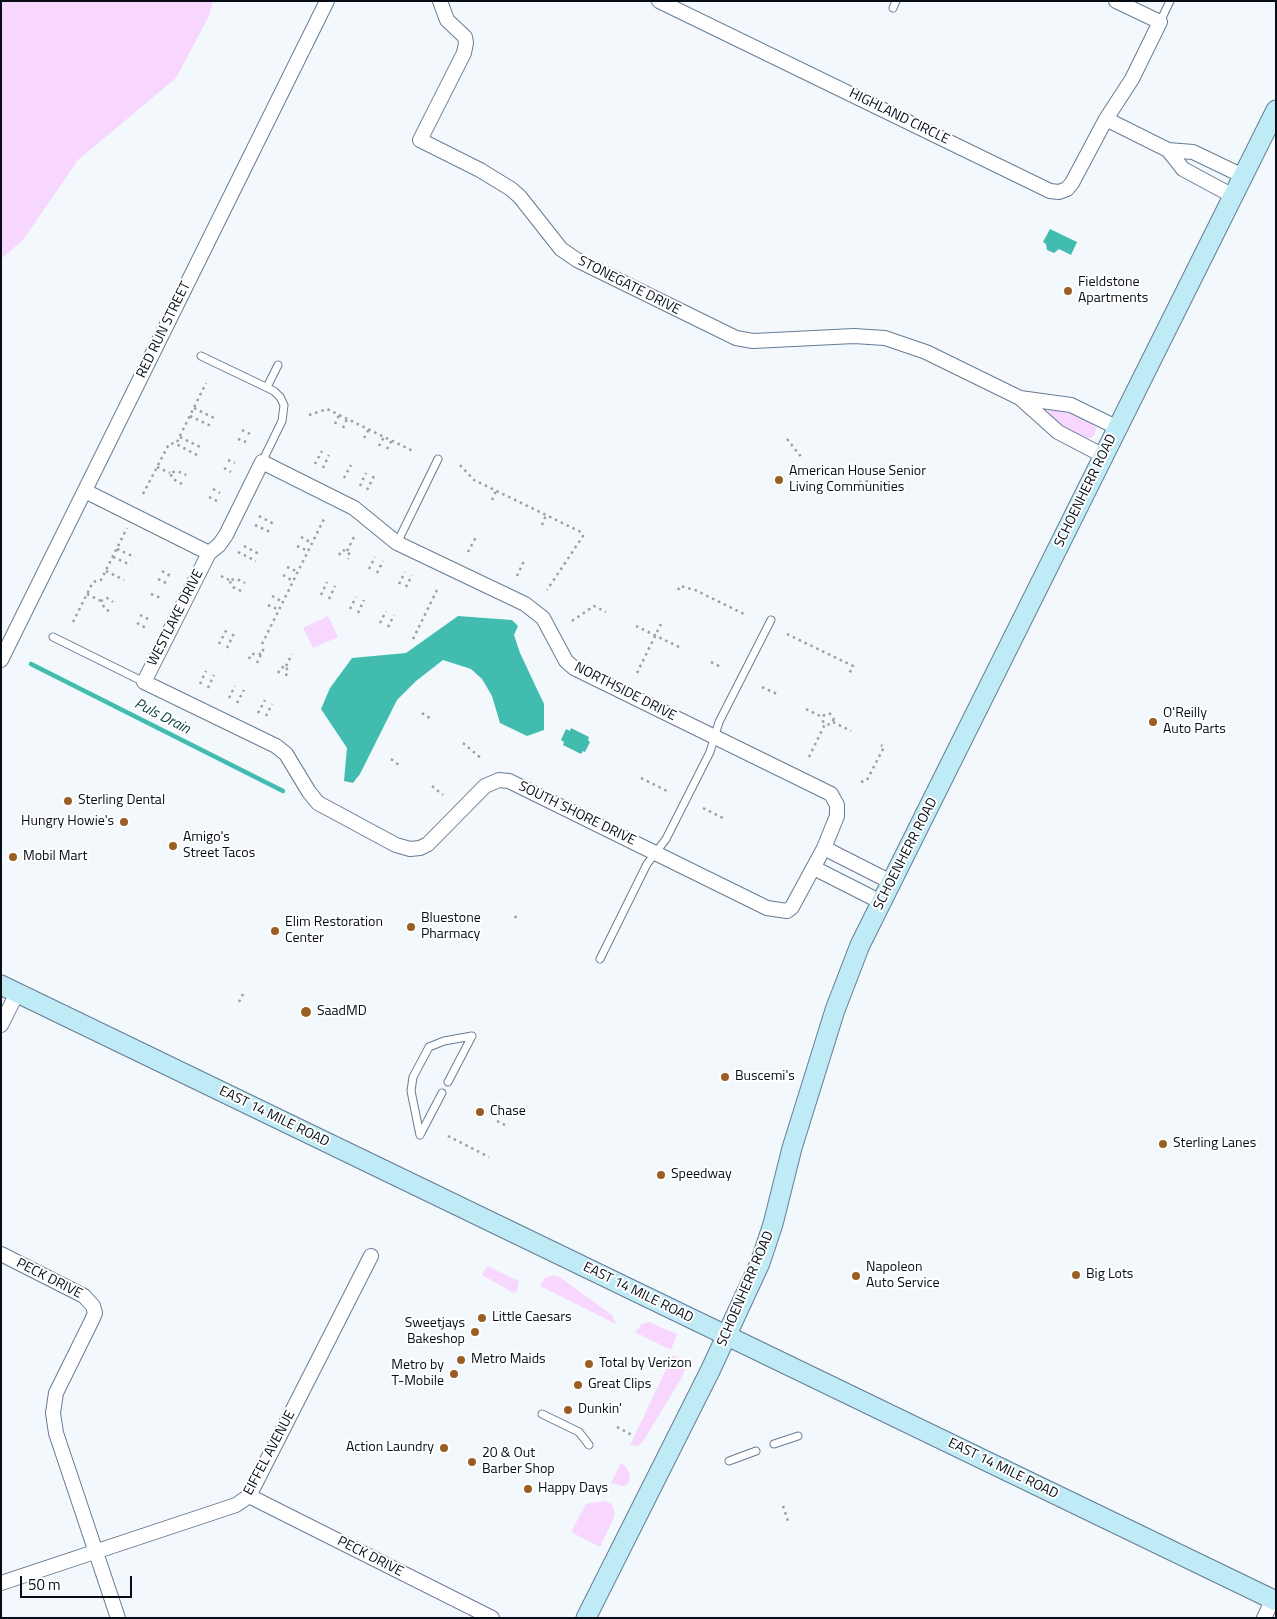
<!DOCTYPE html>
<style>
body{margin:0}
#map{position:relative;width:1277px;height:1619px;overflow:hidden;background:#f3f8fd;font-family:"Titillium Web",sans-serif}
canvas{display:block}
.frame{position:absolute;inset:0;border:2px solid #060d16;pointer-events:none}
.scale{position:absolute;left:20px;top:1576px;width:112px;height:22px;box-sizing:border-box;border:2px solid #060d16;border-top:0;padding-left:6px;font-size:15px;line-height:18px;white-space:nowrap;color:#060d16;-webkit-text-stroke:4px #fff;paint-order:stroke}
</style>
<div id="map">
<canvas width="1277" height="1619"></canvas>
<div class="frame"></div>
<div class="scale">50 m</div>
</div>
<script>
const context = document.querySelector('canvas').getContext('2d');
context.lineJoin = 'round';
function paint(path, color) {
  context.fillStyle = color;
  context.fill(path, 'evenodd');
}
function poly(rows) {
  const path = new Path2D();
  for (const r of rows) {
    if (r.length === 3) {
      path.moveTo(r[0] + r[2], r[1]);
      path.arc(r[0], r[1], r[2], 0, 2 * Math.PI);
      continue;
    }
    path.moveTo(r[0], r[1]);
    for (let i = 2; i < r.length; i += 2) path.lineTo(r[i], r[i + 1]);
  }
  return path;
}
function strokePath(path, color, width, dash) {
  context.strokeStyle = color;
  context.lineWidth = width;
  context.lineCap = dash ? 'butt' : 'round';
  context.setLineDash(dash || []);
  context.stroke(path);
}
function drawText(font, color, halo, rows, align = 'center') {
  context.font = font + ' "Titillium Web",sans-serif';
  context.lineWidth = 4;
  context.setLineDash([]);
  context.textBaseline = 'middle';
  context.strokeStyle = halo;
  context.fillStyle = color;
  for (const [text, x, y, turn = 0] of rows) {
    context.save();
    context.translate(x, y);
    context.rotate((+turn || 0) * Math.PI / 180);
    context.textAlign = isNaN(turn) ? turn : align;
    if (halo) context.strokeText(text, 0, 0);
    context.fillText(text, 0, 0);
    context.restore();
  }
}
paint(poly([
 [1,1,213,1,209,16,176,78,78,160,23,240,1,259],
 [1048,409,1066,410,1093,424,1096,428,1095,434,1091,438,1086,438,1059,425,1046,412],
 [328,616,338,637,313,648,303,628],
 [487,1266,519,1281,517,1290,514,1293,482,1275],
 [554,1275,561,1278,612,1315,616,1324,540,1286,545,1278],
 [649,1322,677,1334,671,1350,635,1332,642,1324],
 [673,1355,688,1363,681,1379,642,1443,637,1446,630,1445],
 [621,1463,627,1468,630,1477,628,1484,623,1486,611,1483],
 [605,1501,612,1504,615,1515,600,1547,571,1532,586,1504]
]), '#f7d7fe');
paint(poly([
 [1050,229,1077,242,1071,255,1059,249,1054,253,1047,250,1046,244,1043,242],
 [458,616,512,620,518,626,514,635,520,653,544,704,544,730,527,736,500,723,492,696,482,679,471,669,443,660,416,681,397,700,360,774,353,783,344,781,347,748,321,709,330,688,352,658,406,653],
 [571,728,589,737,588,740,590,742,585,752,583,751,581,754,563,745,564,742,561,740,566,729,570,731]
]), '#43bcb0');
strokePath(poly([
 [31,664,283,791]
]), '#43bcb0', 4.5);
const service = poly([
 [893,8,896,1],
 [1160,22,1170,1],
 [201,356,274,391,280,397,284,405,282,421,262,462],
 [267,387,278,365],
 [397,543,438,459],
 [53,637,144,682],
 [600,959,647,864,666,839,710,752,719,722,771,620],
 [448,1082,472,1036],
 [420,1135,411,1091,413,1077,429,1047,444,1041,472,1036],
 [420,1135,442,1093],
 [542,1414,579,1432,589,1445],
 [774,1444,798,1436],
 [729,1461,756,1451]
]);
const minor = poly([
 [440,1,447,20,465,37,466,43,464,53,420,140,480,170,511,189,520,197,561,249,577,260,736,338,753,341,854,336,885,338,926,352,1020,398],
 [659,1,1050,191,1059,192,1067,189,1072,183,1106,119,1132,79,1160,22,1116,1],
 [1106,119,1168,150],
 [1233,196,1183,169,1168,150,1193,152,1243,176],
 [1104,456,1058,432,1020,398,1071,405,1118,428],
 [262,462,354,508,397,543,525,604,543,618,566,661,574,668,831,794,837,805,837,816,824,848,792,907,787,911,767,908,509,781,499,780,485,786,428,844,420,848,410,849,396,845,318,803,309,792,286,754,276,746,144,682,209,553,219,545,226,535,262,462],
 [85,491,209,553],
 [1,660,327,1],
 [824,848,891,882],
 [814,868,881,902],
 [1,1025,17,993],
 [1,1254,84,1296,93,1306,95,1313,92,1320,56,1393,53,1413,56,1433,118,1618],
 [249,1496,492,1618],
 [1,1583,236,1505,249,1496,371,1256],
 [1264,1618,1273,1599]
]);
const secondary = poly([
 [1,985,1276,1601],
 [586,1618,710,1371,760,1263,773,1224,792,1148,835,1010,860,945,1276,110]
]);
strokePath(service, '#677c94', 9);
strokePath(minor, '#677c94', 16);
strokePath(secondary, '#677c94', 21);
strokePath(poly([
 [194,408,214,418],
 [309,415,327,409,415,452],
 [190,416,211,426],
 [335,424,339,415],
 [343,428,347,419],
 [242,430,250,434],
 [180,437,200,447],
 [364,438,369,429],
 [238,439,246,442],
 [787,439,802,458],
 [379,446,384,437],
 [387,449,392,440],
 [197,455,176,444,206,383],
 [228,460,235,463],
 [315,464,322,451],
 [460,465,474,480,581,532,583,536,547,590],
 [157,467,170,473],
 [224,468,231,472],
 [323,468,329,455],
 [344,478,351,465],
 [859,482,870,481],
 [182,484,173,479,170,473,177,471,186,475],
 [360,486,366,473],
 [213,489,220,493],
 [367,490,374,476],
 [143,494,169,444,176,443],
 [209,497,217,501],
 [492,500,496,491],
 [259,516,274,524],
 [255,525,270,532],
 [542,525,546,515],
 [301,537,312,543],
 [244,546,259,554],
 [297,546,308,551],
 [117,549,135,557],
 [347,551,354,537],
 [238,552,256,561],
 [468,552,476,537],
 [339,555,342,550,347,551,350,555,348,559],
 [113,557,131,565],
 [287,567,298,572],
 [369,569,375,557],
 [106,571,124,580],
 [162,571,172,577],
 [377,573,383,561],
 [283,575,293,581],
 [221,576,229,580],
 [517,576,524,561],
 [158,579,168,584],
 [399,584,405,572],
 [406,587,412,575],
 [678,590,680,586,695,590,746,615],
 [241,591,233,587,229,580,237,579,245,583],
 [87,594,101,601],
 [151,594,161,598],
 [321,595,327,582],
 [272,596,283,602],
 [329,599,335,586],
 [268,605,279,610],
 [350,609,356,597],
 [109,611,105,609,101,601,107,598,113,602],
 [358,613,364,600],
 [140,615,150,620],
 [572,621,594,606,606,612],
 [73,622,93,582,101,580,127,528],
 [137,623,146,628],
 [380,623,386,611],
 [636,626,681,648],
 [388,627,394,615],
 [787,634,853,666,849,674],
 [413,639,438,588],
 [219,644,228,627],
 [262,644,324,519],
 [227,648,235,631],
 [249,659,251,654,261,654],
 [711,662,721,667],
 [257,663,265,646],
 [286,666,292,654],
 [278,673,281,668,286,666,288,672,285,677],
 [637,673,661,624],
 [200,684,206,671],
 [762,687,777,694],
 [208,688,214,675],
 [229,698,235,686],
 [237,703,244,690],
 [806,709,822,717],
 [258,713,265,700],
 [422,713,431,719],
 [828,719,5.5],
 [266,716,272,704],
 [833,722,851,731],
 [463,743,482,759],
 [809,757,825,724],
 [391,759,399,765],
 [641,778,667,791],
 [861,782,867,780,884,747,881,745],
 [432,786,443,795],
 [703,808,723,818],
 [515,918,517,914],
 [239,1002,244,992],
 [497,1121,505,1125],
 [448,1136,489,1157],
 [588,1413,594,1416],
 [617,1427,632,1435],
 [783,1506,789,1524]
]), '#9aa0a6', 2.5, [2.5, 4]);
strokePath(service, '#fff', 7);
strokePath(minor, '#fff', 14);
strokePath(secondary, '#beebf6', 19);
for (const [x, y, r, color] of [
 [1068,291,5,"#9b5e22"],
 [779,480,5,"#9b5e22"],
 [1153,722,5,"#9b5e22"],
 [68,801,5,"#9b5e22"],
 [124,822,5,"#9b5e22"],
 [173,846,5,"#9b5e22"],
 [13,857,5,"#9b5e22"],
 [411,927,5,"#9b5e22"],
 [275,931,5,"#9b5e22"],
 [306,1012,6,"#9b5e22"],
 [725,1077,5,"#9b5e22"],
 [480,1112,5,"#9b5e22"],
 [1163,1144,5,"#9b5e22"],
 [661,1175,5,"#9b5e22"],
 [1076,1275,5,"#9b5e22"],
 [856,1276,5,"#9b5e22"],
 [482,1318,5,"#9b5e22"],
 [475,1332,5,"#9b5e22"],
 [461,1360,5,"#9b5e22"],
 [589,1364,5,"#9b5e22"],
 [454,1374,5,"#9b5e22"],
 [578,1385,5,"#9b5e22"],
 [568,1410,5,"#9b5e22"],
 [444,1448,5,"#9b5e22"],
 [472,1462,5,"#9b5e22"],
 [528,1489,5,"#9b5e22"]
]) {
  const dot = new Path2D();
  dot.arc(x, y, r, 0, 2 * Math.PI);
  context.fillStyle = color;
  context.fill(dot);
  strokePath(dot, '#fff', 2);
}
drawText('14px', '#060d16', '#fff', [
 ["HIGHLAND CIRCLE",899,117,26],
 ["STONEGATE DRIVE",629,286,27],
 ["RED RUN STREET",164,330,-64],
 ["SCHOENHERR ROAD",1086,491,-64],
 ["WESTLAKE DRIVE",176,618,-63],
 ["NORTHSIDE DRIVE",625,692,27],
 ["SOUTH SHORE DRIVE",577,814,26],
 ["SCHOENHERR ROAD",906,854,-63],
 ["EAST 14 MILE ROAD",274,1117,26],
 ["PECK DRIVE",49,1279,27],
 ["SCHOENHERR ROAD",746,1289,-67],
 ["EAST 14 MILE ROAD",638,1293,26],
 ["EIFFEL AVENUE",270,1453,-62],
 ["EAST 14 MILE ROAD",1003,1469,26],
 ["PECK DRIVE",370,1557,27]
]);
drawText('14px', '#060d16', '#fff', [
 ["Fieldstone",1078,283],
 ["Apartments",1078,299],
 ["American House Senior",789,472],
 ["Living Communities",789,488],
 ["O'Reilly",1163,714],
 ["Auto Parts",1163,730],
 ["Sterling Dental",78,801],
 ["Hungry Howie's",114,822,"right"],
 ["Amigo's",183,838],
 ["Street Tacos",183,854],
 ["Mobil Mart",23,857],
 ["Bluestone",421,919],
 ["Pharmacy",421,935],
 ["Elim Restoration",285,923],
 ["Center",285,939],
 ["SaadMD",317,1012],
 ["Buscemi's",735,1077],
 ["Chase",490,1112],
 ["Sterling Lanes",1173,1144],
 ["Speedway",671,1175],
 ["Napoleon",866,1268],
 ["Auto Service",866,1284],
 ["Big Lots",1086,1275],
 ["Little Caesars",492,1318],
 ["Sweetjays",465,1324,"right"],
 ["Bakeshop",465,1340,"right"],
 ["Metro Maids",471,1360],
 ["Total by Verizon",599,1364],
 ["Metro by",444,1366,"right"],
 ["T-Mobile",444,1382,"right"],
 ["Great Clips",588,1385],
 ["Dunkin'",578,1410],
 ["Action Laundry",434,1448,"right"],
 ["20 & Out",482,1454],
 ["Barber Shop",482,1470],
 ["Happy Days",538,1489]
], 'left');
drawText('italic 15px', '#063f3a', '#fff', [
 ["Puls Drain",162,717,27]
]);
</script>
